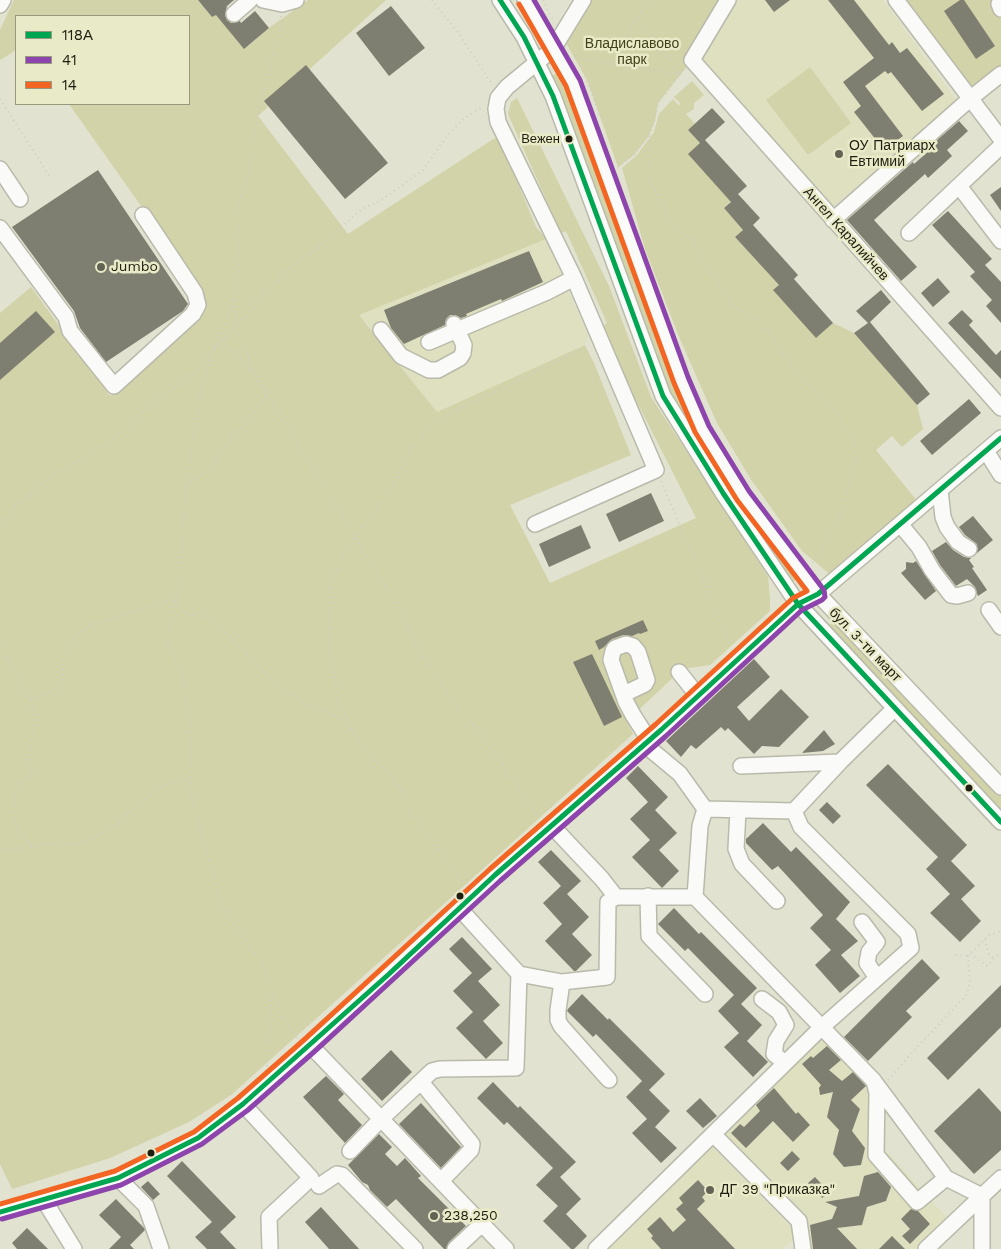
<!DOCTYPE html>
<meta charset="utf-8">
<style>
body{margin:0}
#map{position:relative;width:1001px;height:1249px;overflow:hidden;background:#e1e2cf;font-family:"Work Sans",sans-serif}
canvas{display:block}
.legend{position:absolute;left:15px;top:15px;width:175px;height:90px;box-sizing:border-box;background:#e9eac7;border:1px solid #98987e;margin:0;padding:6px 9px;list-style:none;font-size:15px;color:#1e1e11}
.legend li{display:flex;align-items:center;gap:10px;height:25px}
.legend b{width:25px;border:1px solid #98987e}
</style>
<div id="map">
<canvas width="1001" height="1249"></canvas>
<ul class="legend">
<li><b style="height:6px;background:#00a651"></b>118А</li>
<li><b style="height:6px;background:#8e44ad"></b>41</li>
<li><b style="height:6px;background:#f26522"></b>14</li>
</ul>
</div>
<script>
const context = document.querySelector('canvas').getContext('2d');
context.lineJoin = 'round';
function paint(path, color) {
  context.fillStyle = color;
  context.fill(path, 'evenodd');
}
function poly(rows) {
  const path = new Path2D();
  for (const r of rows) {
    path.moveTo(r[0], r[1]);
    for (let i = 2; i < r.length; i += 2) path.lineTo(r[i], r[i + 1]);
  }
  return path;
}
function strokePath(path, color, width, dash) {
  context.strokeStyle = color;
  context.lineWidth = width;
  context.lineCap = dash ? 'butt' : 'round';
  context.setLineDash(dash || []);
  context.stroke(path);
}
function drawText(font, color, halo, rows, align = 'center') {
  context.font = font + ' "Work Sans",sans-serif';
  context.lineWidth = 5;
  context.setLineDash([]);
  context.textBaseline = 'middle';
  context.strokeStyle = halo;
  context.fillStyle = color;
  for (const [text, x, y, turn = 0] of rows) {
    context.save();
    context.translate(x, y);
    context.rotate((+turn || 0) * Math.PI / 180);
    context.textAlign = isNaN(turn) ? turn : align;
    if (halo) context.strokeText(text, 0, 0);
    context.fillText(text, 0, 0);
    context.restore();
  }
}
paint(poly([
 [735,0,883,0,957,101,831,208,697,56],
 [546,239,588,336,585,345,437,412,359,314],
 [826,1017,880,1075,880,1144,948,1219,916,1249,795,1249,794,1239,783,1249,604,1249,712,1146,793,1229,792,1225,704,1136]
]), '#dee0c0');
paint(poly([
 [14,0,198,0,212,17,221,10,248,46,269,28,308,0,386,0,258,116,348,234,498,136,536,227,546,239,359,315,437,412,585,345,594,363,631,455,510,505,550,583,696,518,613,355,601,328,607,323,566,231,561,233,508,114,511,102,517,98,609,286,651,397,768,576,770,599,770,611,710,665,682,669,627,721,633,734,231,1095,189,1122,110,1158,12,1189,0,1164,0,313,31,287,110,396,200,318,206,303,204,295,69,104,189,104,189,16,16,16,16,50,0,60,0,30],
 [584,0,728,0,692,60,658,103,655,120,649,136,634,155,618,167,587,80,562,36],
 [896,0,1001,0,1001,76,971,98],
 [810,67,851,123,808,155,766,100],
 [565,69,702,429,803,574,786,587,663,396,544,80],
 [692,81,704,95,694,103,694,109,686,114,695,124,688,130,700,143,731,201,724,208,743,230,735,237,779,285,816,338,833,323,854,333,917,405,923,429,902,447,892,436,876,450,917,501,832,576,802,551,752,481,717,423,680,339,645,249,622,168,637,155,654,132,659,114,673,99,679,106,680,103,674,97],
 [838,616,1001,787,1001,822,823,632]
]), '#d2d3a8');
paint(poly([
 [198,0,234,0,227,6,225,15,227,20,231,23,240,21,241,23,255,11,269,28,244,49,216,15,212,17],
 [765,0,790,0,774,12],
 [828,0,854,0,889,45,892,42,900,53,907,48,944,94,922,111,891,72,888,74,885,71,865,86,903,136,884,150,854,112,861,106,843,82,874,58],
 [960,0,964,0,995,46,976,59,944,11],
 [391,6,425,48,389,76,356,33],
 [306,65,388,163,345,199,264,101],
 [712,108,725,122,705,140,747,186,738,194,760,218,753,225,798,275,794,279,833,323,816,338,773,290,779,285,735,237,743,230,724,208,731,202,688,154,700,143,688,130],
 [959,121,968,131,947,150,952,156,928,178,925,174,874,220,917,267,901,281,847,220,913,162,914,164,938,143,936,141],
 [98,170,188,304,183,311,106,362,80,328,74,311,12,227],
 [1001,187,1001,211,990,195],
 [948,211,992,259,985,265,1001,282,1001,323,986,306,992,300,970,276,975,272,932,225],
 [529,251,543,282,502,301,501,299,466,314,467,316,461,318,455,315,450,315,446,319,445,325,404,344,391,328,384,310],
 [938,278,950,292,933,307,921,293],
 [881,290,891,302,870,322,930,394,917,405,854,333,868,323,856,311],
 [962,310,973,321,969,325,996,355,1001,350,1001,379,948,323],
 [36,311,55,332,0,380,0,343],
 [969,399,981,413,932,455,920,441],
 [651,493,664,521,619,542,606,514],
 [973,516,993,540,977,553,977,544,965,535,959,527],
 [581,525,591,548,549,567,539,544],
 [946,542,953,550,964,557,971,558,969,560,974,567,972,568,987,590,978,596,975,587,967,579,956,586,940,565,932,551],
 [916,561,936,591,925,600,901,573,906,569,906,562,913,563],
 [643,620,648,631,640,634,639,633,632,636,623,635,612,639,604,647,599,650,595,641],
 [592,654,622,717,604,726,573,662],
 [754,659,770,677,737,707,749,721,781,689,809,717,779,747,762,746,754,754,728,728,725,731,721,727,696,749,691,745,681,757,666,741],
 [824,730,835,744,823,751,802,753],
 [888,764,967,845,951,861,975,886,961,899,981,921,960,942,930,913,950,894,926,869,938,857,866,785],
 [638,766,668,797,655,810,677,833,659,850,679,871,662,888,632,857,650,840,630,819,648,802,626,778],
 [827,802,841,816,833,824,819,810],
 [763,823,791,852,796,847,850,902,836,919,858,941,841,955,860,976,840,993,815,965,831,950,810,928,823,915,778,866,772,870,746,843,746,839],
 [551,850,581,881,567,894,589,917,572,934,592,955,576,971,574,971,545,941,562,924,543,903,561,886,538,862],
 [674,908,699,934,701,932,757,988,741,1004,762,1025,747,1041,768,1062,753,1077,724,1047,739,1033,718,1011,734,995,688,948,685,951,658,924],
 [462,937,492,969,478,981,500,1005,483,1021,503,1043,486,1059,456,1028,473,1012,453,991,472,973,449,949],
 [922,959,940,978,906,1011,912,1017,868,1061,844,1037],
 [1001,985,1001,1027,948,1080,927,1058],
 [582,994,608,1020,609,1018,665,1074,649,1090,670,1111,655,1127,677,1148,661,1163,632,1133,647,1119,626,1097,642,1081,596,1034,593,1037,567,1011,568,1009],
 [827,1046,841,1060,829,1070,842,1081,853,1072,866,1086,851,1100,860,1109,852,1131,865,1148,861,1165,844,1167,833,1154,839,1130,827,1117,833,1092,820,1095,819,1088,821,1085,802,1064,811,1056,813,1058],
 [391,1050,412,1072,382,1101,361,1079],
 [326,1076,344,1094,338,1100,362,1125,345,1143,303,1097],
 [493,1082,518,1108,520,1106,576,1162,560,1177,581,1199,566,1214,587,1236,574,1249,571,1249,543,1221,558,1206,536,1185,553,1168,507,1122,504,1125,477,1098],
 [774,1088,796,1114,798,1112,810,1125,793,1142,773,1121,746,1148,731,1133,740,1124,744,1127,760,1111,756,1105],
 [979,1088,1001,1112,1001,1150,974,1174,934,1131],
 [700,1098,717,1116,703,1128,686,1111],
 [421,1103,461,1147,441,1168,399,1124],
 [379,1134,392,1147,385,1154,397,1166,405,1158,421,1176,418,1178,466,1226,449,1242,446,1249,444,1249,396,1199,387,1207,370,1190,368,1185,362,1182,348,1165],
 [792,1151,800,1159,788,1171,780,1163],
 [182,1161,236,1217,220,1232,236,1249,207,1249,195,1237,212,1222,167,1176],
 [878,1172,891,1187,886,1201,867,1207,862,1225,837,1228,857,1249,813,1249,810,1225,832,1219,837,1207,825,1202,859,1196,864,1176],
 [815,1177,829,1192,822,1198,808,1183],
 [698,1180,708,1191,702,1197,705,1201,697,1209,735,1249,661,1249,651,1238,653,1236,647,1229,660,1217,673,1232,686,1220,676,1209,683,1203,679,1198],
 [148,1181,160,1194,153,1200,141,1187],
 [116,1199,144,1228,145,1230,130,1245,134,1249,109,1249,121,1237,99,1215],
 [321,1207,359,1249,329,1249,305,1222],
 [911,1209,918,1211,930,1224,910,1244,902,1236,910,1229,901,1219],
 [27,1228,48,1249,17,1249,12,1243],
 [892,1236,905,1249,879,1249]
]), '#7f7f71');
const minor = poly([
 [263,0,282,4,296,0],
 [500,0,524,37,553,96,663,396,723,493,798,604,1001,822],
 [525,0,573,83,681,380,702,429,743,495,818,594,1001,787],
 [728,0,692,60,1001,408],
 [896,0,1001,139],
 [1001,0,999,4,1001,9],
 [0,5,3,0],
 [234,14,250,0],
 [0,169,20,199],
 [959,186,1001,241],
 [833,220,971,98,1001,74],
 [0,228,66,317,70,331,114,386,193,314,198,305,195,293,143,215],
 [909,233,1001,146],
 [381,330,401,356,429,370,438,370,460,358,463,353,464,345,454,324],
 [429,342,547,292,574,278],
 [986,451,1001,475],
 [940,490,943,517,947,527,958,542,969,549],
 [535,524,656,470,574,278,498,122,496,109,498,98,507,87,553,49,583,0],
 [900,524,919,547,932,570,951,595,957,596,968,593],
 [989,610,1001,627],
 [679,672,698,696],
 [624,694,645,684,647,680,638,652,633,646,626,644,615,648,613,651,611,660,626,702,633,715,649,740],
 [644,744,680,774,705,809],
 [741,766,840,762],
 [705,809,700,826,695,897,874,1081,877,1093,876,1155,917,1202,946,1178],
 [705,809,794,811],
 [738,810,736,849,742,864,777,901],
 [552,826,602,879,616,897],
 [648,896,649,936,705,994],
 [460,909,519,974,562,982,607,977,608,902,616,897,695,897],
 [862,922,877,942,869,952,867,963,877,978],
 [562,982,558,1010,558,1020,561,1026,609,1080],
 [762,999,779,1012,786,1025,776,1041,774,1054,785,1063],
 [310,1045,506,1249],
 [421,1082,472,1144,471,1150,441,1181],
 [876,1084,946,1178,982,1196,982,1249],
 [243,1104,311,1178,269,1217,270,1249],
 [713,1134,799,1221,803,1249],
 [350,1151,381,1119,432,1071,440,1069,516,1068,519,974],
 [118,1178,146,1206,161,1249],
 [319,1186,337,1174,342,1175,415,1249],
 [44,1200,74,1249],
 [0,1212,118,1178,198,1138,243,1104,389,974,495,875,661,730,788,613,798,604,818,594,1001,438],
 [455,1249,482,1224],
 [596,1249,822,1027,911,948,908,934,801,827,794,811,840,762,894,709],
 [926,1249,1001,1178]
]);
strokePath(minor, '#b9baab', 18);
strokePath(poly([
 [432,0,457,31,492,84],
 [543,0,554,22],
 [650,0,637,18,680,74],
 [281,16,280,32,262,96,253,141,250,170,236,212,239,271,231,311,213,350,202,385,190,455,183,520,180,574,167,643,184,679,191,739,190,787,196,814,222,905,262,963,283,1017,298,1040],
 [575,58,680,74],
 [617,65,626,36,636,19],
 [585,76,600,116],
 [0,99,50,177],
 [649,136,650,180,659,199,678,229,688,238,735,307,754,319,772,336,795,372,827,402,853,435,857,454,840,519,811,565],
 [618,167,634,155,649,136,655,120,658,103,684,70],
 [234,301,236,327,254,373,382,580,399,609,420,654,443,685,461,714,478,729,535,813,540,817],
 [215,348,249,313,264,293,292,267,316,249,362,209,380,201,423,170,447,136,463,119,483,107],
 [215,349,225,346,236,353,253,372],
 [661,481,731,647],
 [187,485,212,467,222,449,246,423,267,394],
 [0,527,18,503,24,501,45,481,114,439,134,423,142,412,200,368,212,352],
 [0,643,21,686,30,699,35,718,29,755,32,775,21,782,16,791,13,805,13,817,19,834,33,846],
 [30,699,59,688,63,682,63,661,70,646,79,634,91,625,175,599,182,611,188,615,202,612,245,652,280,689,294,698,341,719,357,737,368,754,399,785,414,817,460,878,468,885],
 [355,733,339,705,330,647,331,585,344,552,383,503,397,478,408,455,432,422,589,346],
 [0,850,11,850,50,844,84,843,116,824,152,794,169,782,190,781],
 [985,939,988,953,994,959],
 [970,954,987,966,1001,952],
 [956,955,968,956],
 [267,1066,272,991],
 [888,1080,917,1047,966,996,970,983,968,956,989,935,1001,931]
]), '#cdcdc7', 2, [1, 4]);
strokePath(minor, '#fafbf8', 15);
strokePath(poly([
 [500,0,524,37,553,96,663,396,723,493,798,604,1001,822],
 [0,1212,118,1178,198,1138,243,1104,389,974,495,875,661,730,798,604,818,594,1001,438]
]), '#00a651', 5);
strokePath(poly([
 [2,1219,121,1185,202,1144,248,1110,315,1051,500,881,666,736,802,610,822,600,825,597,824,590,749,491,709,426,688,377,580,80,534,0]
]), '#8e44ad', 5);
strokePath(poly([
 [0,1204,115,1171,194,1132,238,1098,305,1039,490,869,656,724,793,598,807,591,737,500,695,432,674,383,566,86,519,4]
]), '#f26522', 5);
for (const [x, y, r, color] of [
 [569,139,4.5,"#1e1e11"],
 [839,154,5,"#626354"],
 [101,267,5,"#626354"],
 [969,788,4.5,"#1e1e11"],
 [460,896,4.5,"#1e1e11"],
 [151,1153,4.5,"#1e1e11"],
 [710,1190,5,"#626354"],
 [434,1216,5,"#626354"]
]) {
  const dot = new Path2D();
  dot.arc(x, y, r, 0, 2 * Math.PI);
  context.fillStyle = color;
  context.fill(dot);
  strokePath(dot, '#e9eac7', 2);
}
drawText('13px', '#1e1e11', '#e9eac7', [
 ["Вежен",560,139]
], 'right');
drawText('14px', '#41411a', '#e9eac7', [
 ["Владиславово",632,44],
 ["парк",632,60]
]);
drawText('14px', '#1e1e11', '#e9eac7', [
 ["ОУ Патриарх",849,146],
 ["Евтимий",849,162],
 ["Jumbo",111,267],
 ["ДГ 39 \"Приказка\"",720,1190],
 ["238,250",444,1216]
], 'left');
drawText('14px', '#1e1e11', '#e9eac7', [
 ["Ангел Каралийчев",846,234,48],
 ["бул. 3-ти март",865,645,46]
]);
</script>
